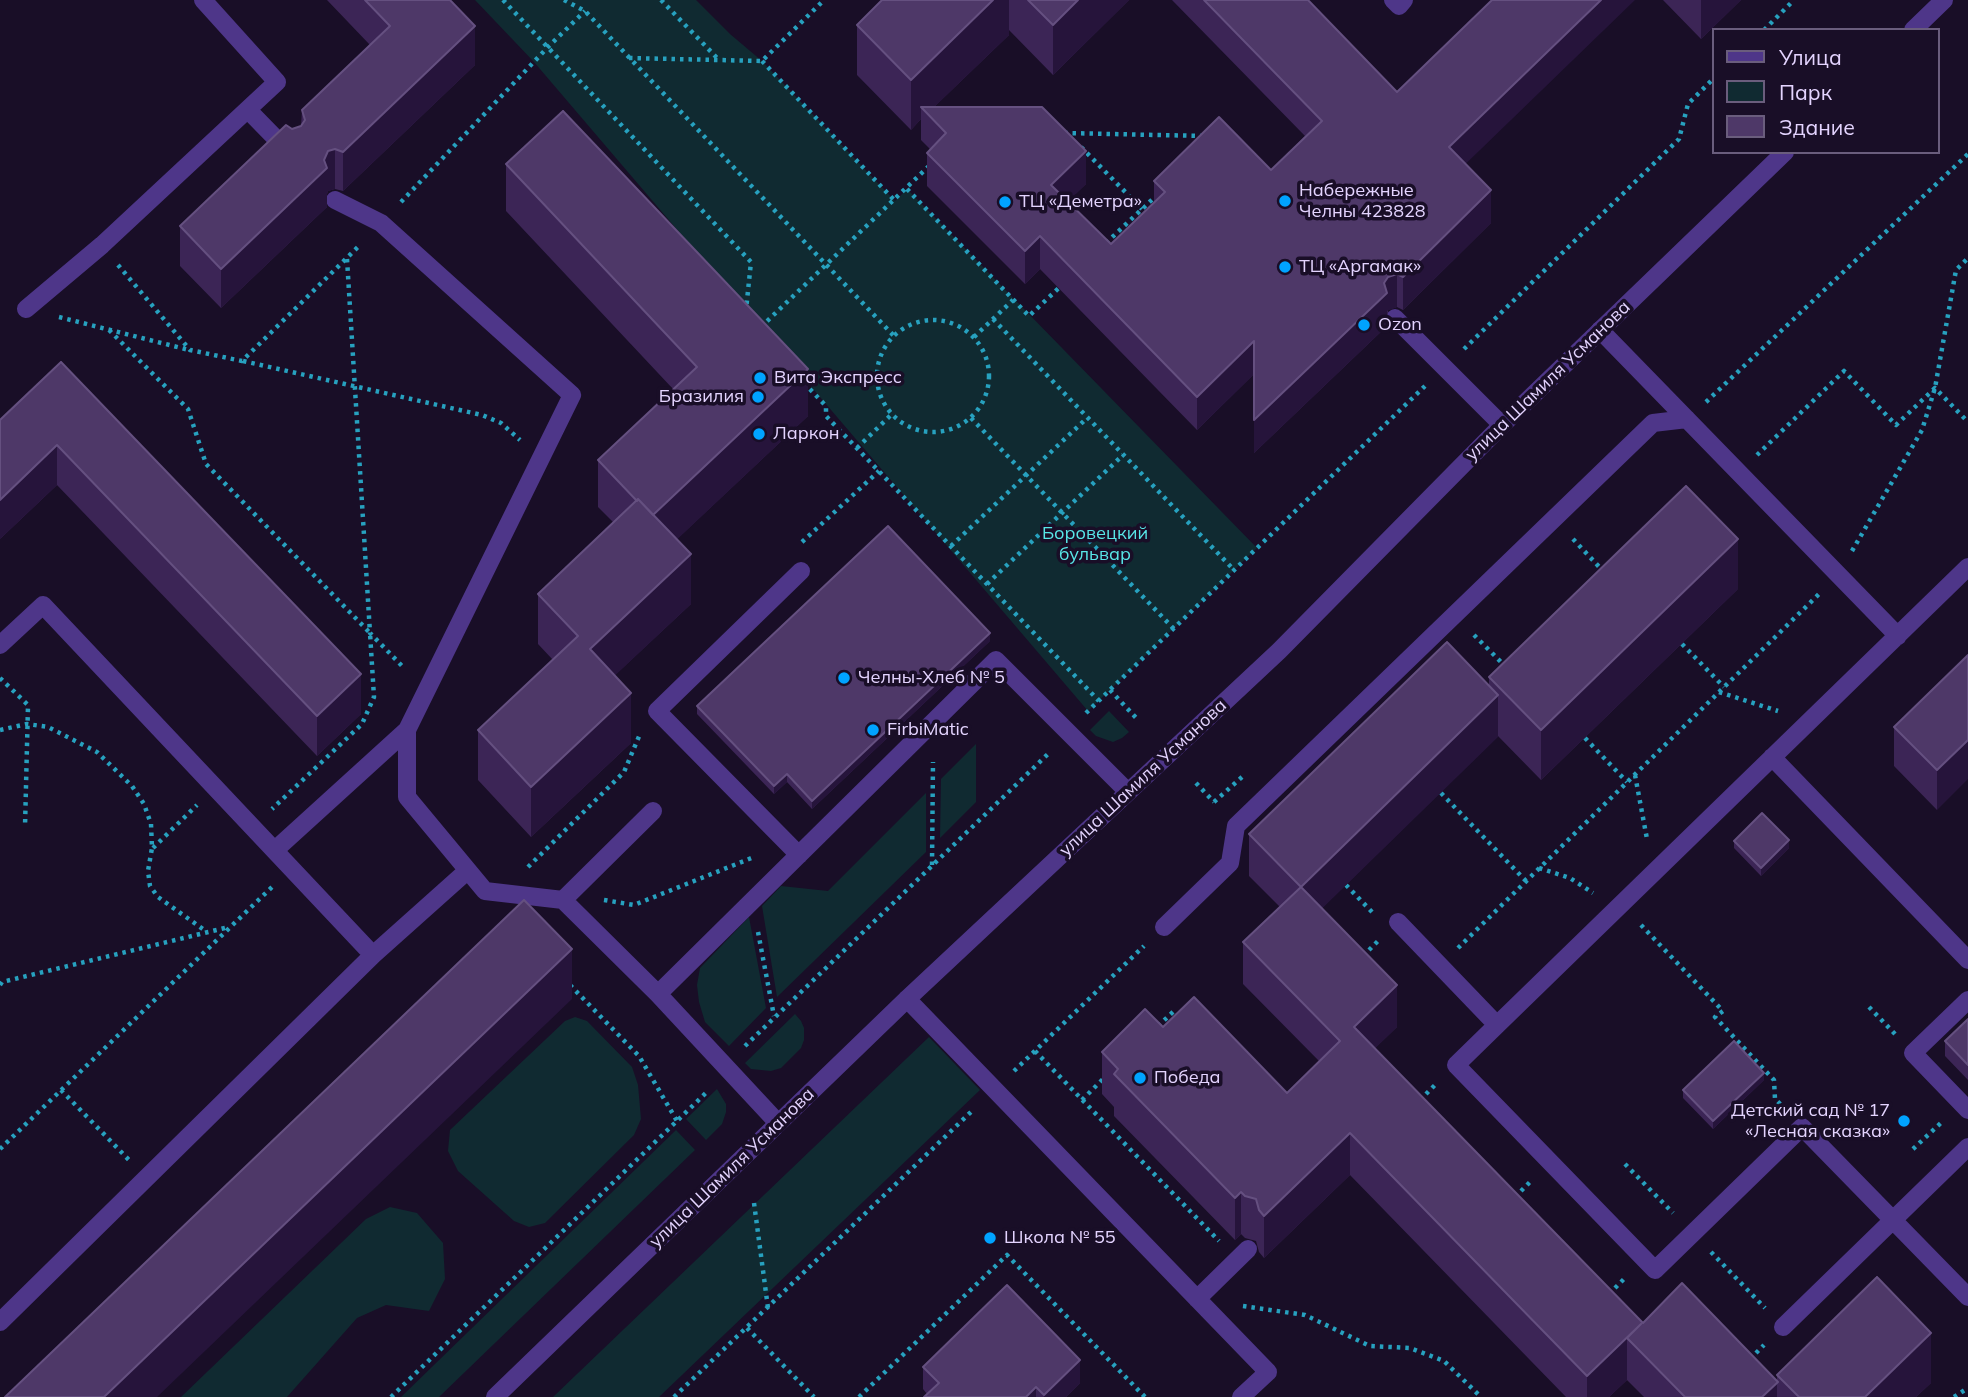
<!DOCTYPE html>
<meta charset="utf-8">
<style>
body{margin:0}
#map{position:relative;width:1968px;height:1397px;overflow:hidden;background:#190e27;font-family:Mulish,sans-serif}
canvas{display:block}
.legend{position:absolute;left:1712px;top:28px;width:228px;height:126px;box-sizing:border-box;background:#190e27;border:2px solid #6a5d7d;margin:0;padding:9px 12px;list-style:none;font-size:21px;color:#e4d4ff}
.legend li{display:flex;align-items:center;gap:14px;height:35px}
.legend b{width:35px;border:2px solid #6a5d7d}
</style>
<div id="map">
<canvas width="1968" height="1397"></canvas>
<ul class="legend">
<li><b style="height:9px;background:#4e3689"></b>Улица</li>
<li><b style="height:19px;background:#102a31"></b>Парк</li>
<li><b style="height:19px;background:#4e3868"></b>Здание</li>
</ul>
</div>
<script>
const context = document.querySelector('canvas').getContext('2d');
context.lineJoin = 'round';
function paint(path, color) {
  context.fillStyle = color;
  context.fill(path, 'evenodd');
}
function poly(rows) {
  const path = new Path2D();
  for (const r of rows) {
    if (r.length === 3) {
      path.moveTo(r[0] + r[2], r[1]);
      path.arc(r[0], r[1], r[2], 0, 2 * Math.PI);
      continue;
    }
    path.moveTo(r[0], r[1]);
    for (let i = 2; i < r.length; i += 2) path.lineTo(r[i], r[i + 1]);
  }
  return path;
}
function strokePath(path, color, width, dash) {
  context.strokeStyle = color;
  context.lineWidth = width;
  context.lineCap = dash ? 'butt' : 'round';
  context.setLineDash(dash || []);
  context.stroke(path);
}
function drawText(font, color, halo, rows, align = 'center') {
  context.font = font + ' Mulish,sans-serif';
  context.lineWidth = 7;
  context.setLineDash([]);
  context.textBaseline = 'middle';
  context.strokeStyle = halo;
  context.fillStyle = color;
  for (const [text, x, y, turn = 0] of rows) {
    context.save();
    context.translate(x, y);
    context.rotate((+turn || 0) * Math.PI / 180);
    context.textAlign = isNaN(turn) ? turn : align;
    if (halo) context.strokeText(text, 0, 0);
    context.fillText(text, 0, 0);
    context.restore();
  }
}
paint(poly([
 [475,0,696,0,730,34,762,61,895,201,907,189,1257,548,1088,711,534,62],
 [1109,711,1129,732,1122,738,1113,742,1096,736,1090,730],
 [976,744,976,802,940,838,941,779],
 [926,793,926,852,777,997,762,906,781,886,828,891],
 [749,917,766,1008,729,1046,705,1022,699,1002,697,985,700,968],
 [795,1014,801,1021,804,1028,804,1040,801,1048,781,1068,771,1071,751,1069,745,1063],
 [575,1017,587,1021,632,1067,638,1085,641,1119,634,1135,545,1223,529,1227,514,1221,458,1171,448,1151,450,1130,565,1021],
 [929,1037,980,1090,659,1397,553,1397],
 [717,1089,726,1104,726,1112,722,1124,706,1140,686,1119],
 [676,1130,695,1150,439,1397,401,1397],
 [390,1207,417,1213,443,1243,445,1279,429,1311,386,1305,357,1318,287,1397,181,1397,366,1219]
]), '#102a31');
strokePath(poly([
 [503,0,751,262,746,310],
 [564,0,585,11,894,336],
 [661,0,719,60],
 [1764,30,1794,0],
 [629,58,762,61,824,0],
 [762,61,895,201],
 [1064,133,1205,136],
 [1081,147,1142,209],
 [907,189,1029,316,1062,285],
 [401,202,548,47,585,11],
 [1106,243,1158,194],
 [347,259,370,633,405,669],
 [118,265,190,350,242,361,361,244],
 [59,317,189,350],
 [993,319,1234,570],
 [933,376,56],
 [761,327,929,166],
 [109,330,188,409,206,464,370,633,374,697,362,724,272,809],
 [974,337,1013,300],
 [1464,349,1679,139,1688,104,1714,78],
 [243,361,482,415,501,423,520,440],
 [804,383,826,406,826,416,1099,701],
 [1706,402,1968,154],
 [971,418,1174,629],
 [857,448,892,414],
 [1757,455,1844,371,1896,425,1935,388,1968,422],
 [1573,539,1603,571],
 [802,542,879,471],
 [951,546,1087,418],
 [1852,551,1922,430,1935,388,1956,270,1968,258],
 [987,584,1123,455],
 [1474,635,1505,666],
 [1682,644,1724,687],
 [0,678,28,705,25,827],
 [1110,690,1139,721],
 [1719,692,1778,711],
 [1086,713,1425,386],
 [0,730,27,724,48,727,97,752,132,786,144,804,151,824,152,848,148,871,150,886,158,897,207,932],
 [1585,738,1627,782],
 [1635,775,1647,839],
 [1196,783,1214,802],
 [1441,793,1526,881],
 [1214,802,1242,777],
 [153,848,197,805],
 [932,865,933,762],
 [528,867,624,772,640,734],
 [1539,868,1570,878,1593,893],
 [1346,885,1372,912],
 [604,900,634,905,754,857],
 [1641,925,1723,1011,1715,1017,1774,1080,1775,1099,1785,1109],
 [758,932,774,1016],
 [1458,948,1819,594],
 [1363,956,1379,940],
 [0,985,2,982,229,927],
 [570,985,639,1056,677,1121],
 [1869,1007,1895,1034],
 [1158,1026,1174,1011],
 [745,1046,1049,753],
 [1035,1051,1219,1241],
 [1014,1071,1144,946],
 [61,1090,129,1160],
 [1082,1100,1104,1078],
 [1420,1100,1436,1084],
 [0,1149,272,887],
 [1913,1149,1943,1121],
 [1625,1164,1673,1213],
 [1515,1197,1531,1181],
 [754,1203,768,1308],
 [1711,1252,1765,1308],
 [1609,1294,1625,1278],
 [1243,1306,1305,1315,1370,1346,1410,1348,1444,1361,1481,1397],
 [747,1328,814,1397],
 [1750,1359,1764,1345],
 [391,1397,709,1090],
 [674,1397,974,1109],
 [859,1397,1007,1255,1145,1397],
 [1954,1397,1968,1388]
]), '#27a1bf', 4.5, [3.5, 5]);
strokePath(poly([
 [1393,0,1399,6,1404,0],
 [248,110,289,152],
 [335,200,381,223,572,395,407,730,407,797,485,891,563,900,658,994,778,1123],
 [26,309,102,245,277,82,203,0],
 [1395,318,1502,425],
 [1600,330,1898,636],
 [0,645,43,605,373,955],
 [1772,757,1968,960],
 [275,850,407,730],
 [799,855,657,711,801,571],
 [563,900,653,811],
 [1398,922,1497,1025,1456,1065,1655,1270,1802,1127,1968,1297],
 [1164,927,1230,863,1236,826,1653,423,1687,419],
 [658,994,996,660,1128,792],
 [907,999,1268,1372,1241,1397],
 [1968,1000,1913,1053,1968,1110],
 [1497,1025,1968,567],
 [1197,1299,1248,1249],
 [0,1322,373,955,467,871],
 [1783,1327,1968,1147]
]), '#4e3689', 18);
strokePath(poly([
 [1913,30,1944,0],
 [495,1397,907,999,1279,651,1502,425,1785,152]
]), '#4e3689', 18);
paint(poly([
 [327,0,450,0,475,65,343,191,335,189,328,191,327,194,327,207,221,308,180,266,180,226,292,129,301,126,302,110,370,45],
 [882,0,1129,0,1053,75,1009,30,1009,35,934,107,1086,184,1068,201,1111,244,1154,203,1154,181,1271,170,1305,136,1172,0,1308,0,1466,164,1491,223,1403,310,1397,307,1388,310,1387,326,1254,453,1254,374,1197,430,1040,269,1025,284,927,186,927,153,930,149,921,140,921,119,911,130,857,75,857,25],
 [1663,0,1741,0,1701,39],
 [506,164,808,416,677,539,691,604,615,675,631,743,531,837,478,780,478,730,553,660,538,644,538,594,614,523,598,507,598,460,673,389,506,211],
 [61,362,361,714,317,756,57,485,0,539],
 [1738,589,1541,780,1498,736,1322,908,1397,1027,1375,1048,1643,1323,1777,1381,1777,1375,1931,1383,1916,1397,1644,1397,1627,1380,1609,1397,1566,1397,1350,1175,1264,1258,1259,1252,1256,1241,1245,1238,1241,1234,1235,1240,1114,1116,1114,1107,1102,1094,1102,1052,1163,1027,1287,1093,1319,1061,1243,984,1243,942,1280,907,1249,876,1249,834,1489,685,1489,677],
 [990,641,812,809,787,782,774,794,697,714,697,706],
 [1968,655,1937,810,1894,766,1894,727],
 [1734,841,1789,848,1761,876,1734,848],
 [1968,1019,1968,1080,1945,1056,1945,1041],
 [1764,1080,1713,1129,1683,1098,1683,1090],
 [923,1367,1080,1383,1066,1397,924,1397,927,1394,923,1389]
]), '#3c2556');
paint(poly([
 [993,0,1009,0,1009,35,927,114,921,107,921,119,911,130,911,80],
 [1078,0,1129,0,1053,75,1053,25],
 [1601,0,1635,0,1449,180,1449,147],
 [1701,0,1741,0,1701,39],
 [475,26,475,65,343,191,343,152],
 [335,149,335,189,328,191,327,194,327,207,221,308,221,269,324,160,328,151],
 [1086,151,1086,184,1051,218,1051,185],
 [1491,190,1491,223,1403,310,1403,277],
 [1040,236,1040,269,1025,284,1025,251],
 [1397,274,1397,307,1387,311,1387,326,1254,453,1254,420,1384,283,1388,277],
 [1254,341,1254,374,1197,430,1197,397],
 [808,369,808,416,652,563,652,516],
 [57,445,57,485,0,539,0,500],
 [1738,539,1738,589,1541,780,1541,730],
 [691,554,691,604,590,699,590,649],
 [990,633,990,641,812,809,812,801],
 [361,674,361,714,317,756,317,716],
 [631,693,631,743,531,837,531,787],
 [1498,695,1498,737,1301,929,1301,887],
 [1968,740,1968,779,1937,810,1937,770],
 [787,774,787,782,774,794,774,786],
 [1789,840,1789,848,1761,876,1761,868],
 [572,949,572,999,157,1397,104,1397],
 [1397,985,1397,1027,1354,1069,1354,1027],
 [1764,1073,1764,1080,1713,1129,1713,1121],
 [1350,1133,1350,1175,1264,1258,1264,1216],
 [1241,1192,1241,1234,1235,1240,1235,1198],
 [1931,1333,1931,1383,1916,1397,1865,1397],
 [1627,1338,1627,1380,1609,1397,1587,1397,1587,1376],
 [1080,1360,1080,1383,1066,1397,1044,1397,1044,1395],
 [1777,1382,1777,1397,1762,1397],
 [1036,1387,1036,1397,1026,1397]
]), '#26143b');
const building = poly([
 [365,0,450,0,475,26,343,152,335,149,328,151,324,160,327,168,221,269,180,226,286,125,292,129,301,126,305,120,302,110,390,26,365,0],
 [882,0,993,0,911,80,857,25,882,0],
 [1028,0,1078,0,1053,25,1028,0],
 [1204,0,1308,0,1397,92,1492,0,1601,0,1449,147,1491,190,1403,277,1397,274,1388,277,1384,283,1387,293,1254,420,1254,341,1197,397,1040,236,1025,251,927,153,946,133,921,107,1042,107,1086,151,1051,185,1111,244,1165,192,1154,181,1219,117,1271,170,1322,121,1204,0],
 [563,111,808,369,653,515,638,499,637,501,598,460,697,367,506,164,563,111],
 [61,362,361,674,317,716,57,445,0,500,0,420,61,362],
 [1686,486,1738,539,1541,730,1489,677,1686,486],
 [638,499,691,554,590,649,631,693,531,787,478,730,578,636,538,594,638,499],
 [888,526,990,633,812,801,787,774,774,786,697,706,888,526],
 [1447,642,1498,695,1301,887,1397,985,1354,1027,1643,1323,1682,1283,1778,1382,1762,1397,1685,1397,1627,1338,1641,1324,1587,1376,1350,1133,1264,1216,1259,1210,1256,1199,1245,1196,1241,1192,1235,1198,1114,1074,1118,1069,1102,1052,1145,1009,1163,1027,1194,997,1287,1093,1340,1041,1243,942,1301,887,1249,834,1447,642],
 [1968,655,1968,740,1937,770,1894,727,1968,655],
 [1762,813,1789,840,1761,868,1734,841,1762,813],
 [524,900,572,949,104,1397,5,1397,524,900],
 [1968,1019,1968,1065,1945,1041,1968,1019],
 [1734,1041,1764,1073,1713,1121,1683,1090,1734,1041],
 [1877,1277,1931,1333,1865,1397,1799,1397,1777,1375,1877,1277],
 [1007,1285,1080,1360,1044,1395,1036,1387,1026,1397,924,1397,939,1383,923,1367,1007,1285]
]);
paint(building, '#4e3868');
strokePath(building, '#655080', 2);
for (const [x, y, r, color] of [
 [1285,201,7,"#00a3ff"],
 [1005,202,7,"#00a3ff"],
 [1285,267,7,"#00a3ff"],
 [1364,325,7,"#00a3ff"],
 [760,378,7,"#00a3ff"],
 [758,397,7,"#00a3ff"],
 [759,434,7,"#00a3ff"],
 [844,678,7,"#00a3ff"],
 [873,730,7,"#00a3ff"],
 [1140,1078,7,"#00a3ff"],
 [1904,1121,7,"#00a3ff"],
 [990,1238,7,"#00a3ff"]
]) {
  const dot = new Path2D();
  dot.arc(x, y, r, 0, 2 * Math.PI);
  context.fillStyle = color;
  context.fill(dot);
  strokePath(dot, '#190e27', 2.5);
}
drawText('18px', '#e4d4ff', '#190e27', [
 ["Набережные",1299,191],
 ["Челны 423828",1299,212],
 ["ТЦ «Деметра»",1019,202],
 ["ТЦ «Аргамак»",1299,267],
 ["Ozon",1378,325],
 ["Вита Экспресс",774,378],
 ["Бразилия",744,397,"right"],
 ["Ларкон",773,434],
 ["Челны-Хлеб № 5",858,678],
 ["FirbiMatic",887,730],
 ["Победа",1154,1078],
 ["Детский сад № 17",1890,1111,"right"],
 ["«Лесная сказка»",1890,1132,"right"],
 ["Школа № 55",1004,1238]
], 'left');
drawText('18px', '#e4d4ff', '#190e27', [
 ["улица Шамиля Усманова",1548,381,-44],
 ["улица Шамиля Усманова",1143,778,-43],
 ["улица Шамиля Усманова",732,1168,-44]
]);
drawText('18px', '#58e6e7', '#190e27', [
 ["Боровецкий",1095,534],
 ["бульвар",1095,555]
]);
</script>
